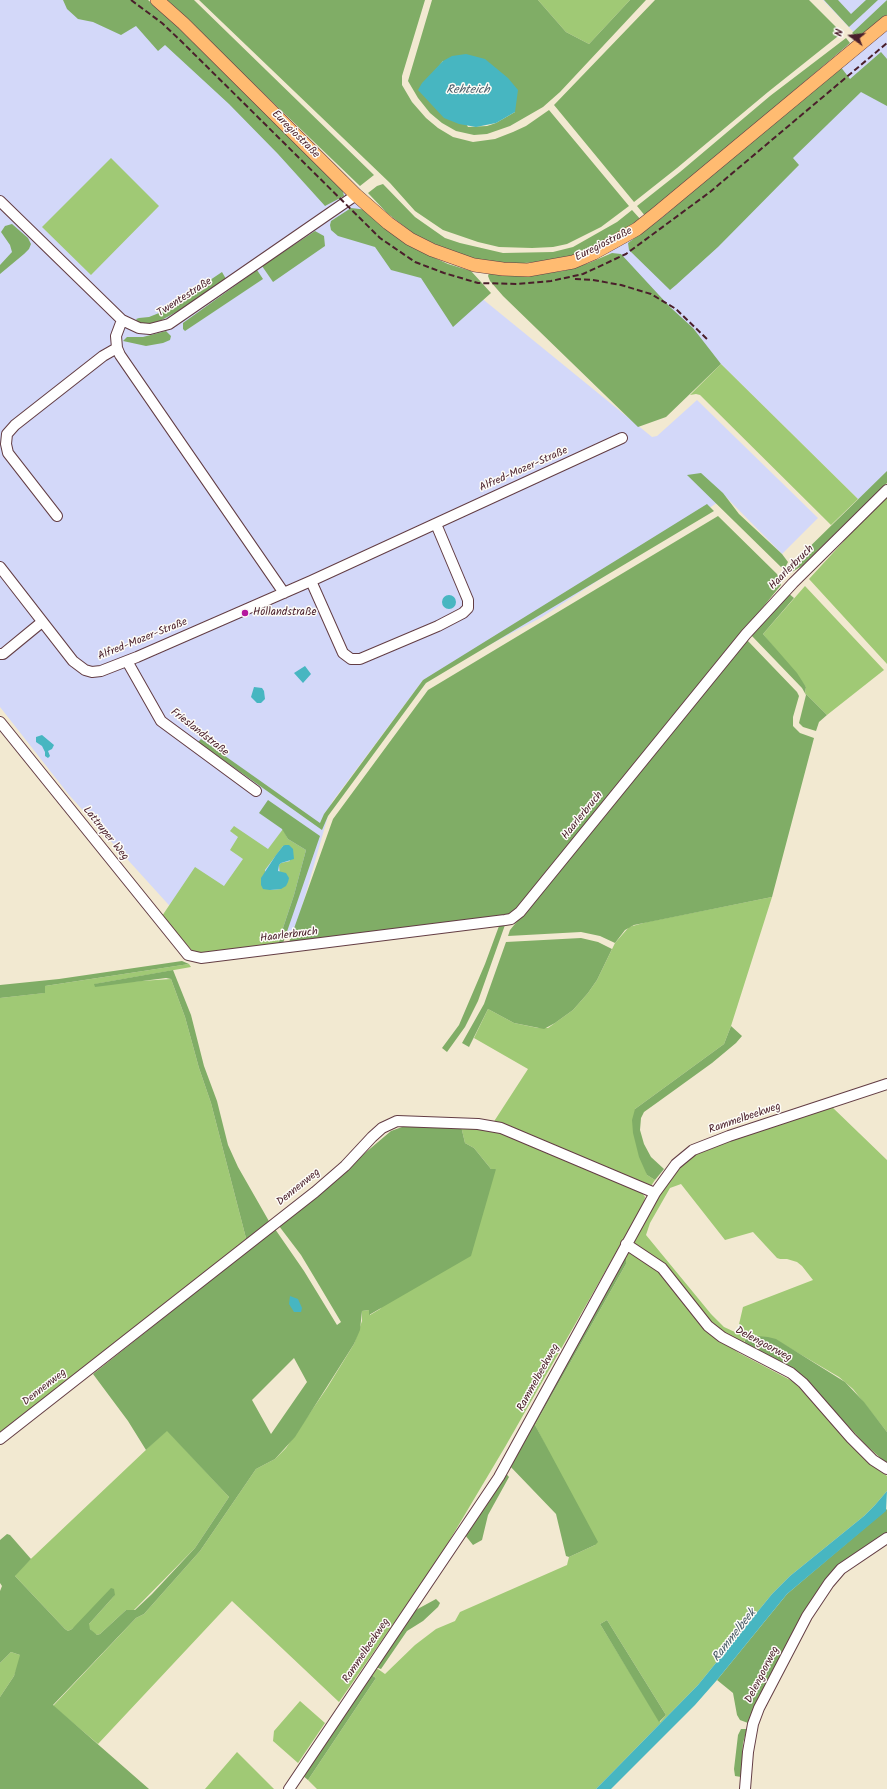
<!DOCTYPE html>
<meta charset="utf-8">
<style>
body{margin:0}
#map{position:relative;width:887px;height:1789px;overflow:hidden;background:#f2e9d1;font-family:Kalam,sans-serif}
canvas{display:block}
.north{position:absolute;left:831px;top:16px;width:40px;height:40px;-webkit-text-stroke:3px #fdfcf7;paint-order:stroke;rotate:285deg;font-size:11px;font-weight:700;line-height:16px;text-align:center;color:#4a1f2b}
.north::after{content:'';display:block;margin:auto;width:14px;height:18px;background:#4a1f2b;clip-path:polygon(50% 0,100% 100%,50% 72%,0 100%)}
</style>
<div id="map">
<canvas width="887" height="1789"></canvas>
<div class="north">N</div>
</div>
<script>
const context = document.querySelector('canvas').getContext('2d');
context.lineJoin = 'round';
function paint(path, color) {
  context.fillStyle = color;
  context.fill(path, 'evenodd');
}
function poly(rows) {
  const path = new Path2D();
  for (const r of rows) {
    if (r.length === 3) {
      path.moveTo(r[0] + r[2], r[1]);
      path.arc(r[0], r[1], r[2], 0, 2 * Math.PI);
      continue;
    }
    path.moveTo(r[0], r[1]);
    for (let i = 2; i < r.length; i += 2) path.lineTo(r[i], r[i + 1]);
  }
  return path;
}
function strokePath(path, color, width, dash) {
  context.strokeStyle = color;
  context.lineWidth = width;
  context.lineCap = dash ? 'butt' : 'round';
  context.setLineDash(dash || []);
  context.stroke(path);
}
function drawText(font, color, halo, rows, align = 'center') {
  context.font = font + ' Kalam,sans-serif';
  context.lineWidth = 3;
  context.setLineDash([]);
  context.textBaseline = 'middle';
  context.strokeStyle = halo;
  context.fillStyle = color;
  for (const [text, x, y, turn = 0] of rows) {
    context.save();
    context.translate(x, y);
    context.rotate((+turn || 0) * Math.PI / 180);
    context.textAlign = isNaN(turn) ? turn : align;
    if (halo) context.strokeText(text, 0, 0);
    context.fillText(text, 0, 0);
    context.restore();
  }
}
paint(poly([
 [0,0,126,0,350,191,652,437,657,436,697,400,818,518,782,554,726,497,542,617,423,680,332,802,294,935,206,946,69,795,0,707],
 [823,0,887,0,887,474,860,501,606,251,865,44]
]), '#d3d8f9');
paint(poly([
 [538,0,630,0,589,44,566,32],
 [111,158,159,206,91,275,42,227],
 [721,364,858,499,831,525,700,395,696,394,690,395],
 [887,494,887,664,809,579],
 [805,586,884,670,827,715,805,693,806,687,763,634],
 [234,826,268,849,283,829,288,839,306,850,294,895,276,949,195,954,162,916,195,867,224,886,243,859,230,850,238,837,230,831],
 [283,846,290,861,281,863,279,865,281,889,270,890,265,870],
 [772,897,731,1026,724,1044,635,1109,647,1175,655,1180,651,1186,644,1185,493,1123,528,1069,474,1038,488,1009,514,1023,538,1028,548,1028,573,1010,588,993,597,980,615,943,629,927,647,922],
 [189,964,191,967,95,984,171,979,185,1017,199,1068,211,1103,247,1242,0,1435,0,998,44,993,45,986],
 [831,1106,887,1160,887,1432,853,1389,839,1377,776,1340,746,1336,743,1347,716,1329,635,1246,634,1242,652,1205,679,1164,704,1148],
 [681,1184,725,1240,753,1232,777,1258,780,1259,787,1259,797,1262,802,1266,813,1280,743,1307,737,1333,724,1327,711,1314,646,1235,650,1223,670,1188],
 [461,1126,505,1132,642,1193,645,1197,644,1203,634,1221,505,1447,439,1558,339,1702,232,1601,98,1744,53,1706,136,1618,144,1614,200,1551,256,1469,275,1459,286,1448,327,1388,354,1344,362,1321,362,1311,369,1310,370,1315,380,1309,496,1169,491,1169,474,1148,465,1143],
 [628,1253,632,1253,651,1263,723,1342,739,1353,794,1382,869,1462,887,1476,887,1491,875,1505,864,1516,790,1576,772,1594,698,1685,596,1789,317,1789,308,1780,376,1678,370,1674,375,1667,385,1674,415,1645,436,1629,455,1621,460,1612,567,1565,569,1557,595,1545,535,1425,626,1264,626,1255],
 [607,1620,666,1715,660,1722,600,1624],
 [167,1430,229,1497,195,1548,134,1610,126,1610,100,1634,97,1635,93,1633,88,1626,89,1624,115,1595,72,1629,68,1631,65,1629,15,1576,16,1573],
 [11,1652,20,1655,20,1661,14,1676,0,1697,0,1663],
 [300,1701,325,1723,298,1763,273,1741,274,1731],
 [237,1752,274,1789,205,1789]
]), '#a0c975');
paint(poly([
 [63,0,148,0,183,30,341,183,344,196,325,206,278,154,229,104,165,45,158,51,136,26,121,35,93,22,78,19,67,9],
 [166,0,194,0,374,175,360,186],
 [199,0,425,0,402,76,402,85,412,102,426,118,438,128,453,137,473,142,495,139,513,132,526,126,549,110,629,206,601,227,567,244,553,247,532,248,499,247,478,242,443,230,415,211,390,183],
 [432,0,538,0,566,32,589,44,630,0,646,0,560,92,543,107,510,126,487,134,474,135,456,131,442,123,430,113,418,98,408,81],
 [443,61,515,112,496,123,487,126,468,127,435,71],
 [655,0,809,0,842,33,768,92,677,168,634,202,554,105],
 [824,0,838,0,851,14,866,0,878,0,849,27],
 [887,0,887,15,857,38,852,33],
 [846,38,850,43,646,217,637,206,680,172,770,96],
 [881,52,887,59,887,106,861,92,793,158,799,165,718,247,676,285,670,290,629,250,628,243,663,217,828,74,840,66,850,79],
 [383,184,415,217,445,238,460,243,503,253,553,252,573,247,617,222,632,210,642,221,632,228,576,255,541,262,507,264,476,259,451,252,414,234,387,213,368,193,377,186],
 [351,208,368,210,424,253,448,264,471,271,491,293,453,327,421,278,391,270,375,247,338,236,331,230,330,225,331,221],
 [12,224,28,238,31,244,29,249,24,254,0,274,0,265,12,252,10,245,1,232,5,226],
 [315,231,324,236,325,246,273,282,262,266],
 [612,253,621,254,670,307,693,328,721,364,666,417,638,427,503,296,490,281,488,276,489,273,535,274,563,271,589,263],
 [257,270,263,279,185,331,183,329,183,323],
 [222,272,226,279,178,311,160,321,151,324,139,323,136,319,139,318,149,317,164,311],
 [166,331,171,336,170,340,163,343,146,346,123,341,127,337,143,337],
 [887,471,887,483,802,566,792,572,790,566],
 [701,473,723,493,739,514,782,554,788,562,784,570,687,475],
 [707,504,714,511,426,683,328,816,322,830,198,742,201,739,320,823,324,814,423,680],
 [718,516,777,574,781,585,510,917,287,948,333,819,428,690],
 [787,592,794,598,763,634,797,673,806,687,805,693,827,715,819,722,816,731,803,727,799,723,806,695,802,688,751,635],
 [747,640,797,692,799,696,793,717,793,726,800,733,814,738,772,897,634,925,625,930,615,943,600,936,581,932,508,936,510,930],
 [268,800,320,836,281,949,276,949,294,895,306,850,288,839,282,829,259,813],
 [505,925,478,1001,465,1027,447,1052,442,1048,459,1025,485,964,499,926],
 [581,938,598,942,612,949,597,980,588,993,573,1010,555,1023,544,1029,514,1023,488,1009,469,1047,462,1043,484,1004,506,942],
 [182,961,189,964,45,986,45,993,0,998,0,985,59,979],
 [173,970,191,1015,204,1066,217,1101,228,1145,238,1167,270,1223,247,1242,211,1103,199,1068,185,1017,171,979,166,978,95,987,94,984],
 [731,1026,742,1036,736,1043,712,1063,658,1102,644,1112,641,1118,640,1130,644,1144,651,1157,664,1169,655,1180,647,1175,639,1157,633,1133,632,1120,635,1109,724,1044],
 [461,1126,465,1143,474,1148,491,1169,496,1169,471,1256,369,1315,369,1310,362,1311,360,1330,354,1344,295,1437,275,1459,256,1469,200,1551,144,1614,136,1618,53,1705,149,1789,0,1789,0,1697,14,1676,20,1655,11,1652,0,1663,0,1591,2,1586,0,1583,0,1540,7,1534,10,1535,31,1559,15,1576,65,1629,68,1631,72,1629,111,1588,114,1589,115,1595,89,1624,90,1629,97,1635,100,1634,126,1610,135,1610,152,1594,195,1548,229,1497,167,1431,146,1450,128,1421,93,1374,275,1229,304,1271,337,1325,341,1322,319,1285,301,1255,279,1226,391,1131,402,1127],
 [294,1358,307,1382,271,1434,252,1400],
 [626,1255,626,1264,535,1425,598,1542,595,1545,569,1557,566,1556,556,1514,507,1463],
 [746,1335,768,1337,776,1339,845,1382,864,1402,887,1432,887,1464,865,1444,805,1380,744,1347],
 [503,1470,509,1477,488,1515,482,1540,473,1545,465,1535],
 [887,1509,887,1534,825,1583,809,1604,758,1701,748,1723,740,1720,737,1715,733,1693,717,1680,787,1594],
 [436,1599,440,1603,438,1607,423,1621,407,1631,381,1669,375,1667,414,1611],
 [607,1620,666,1715,659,1722,600,1624],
 [370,1674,376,1678,308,1780,302,1775],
 [741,1729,747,1729,743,1743,741,1777,735,1776,734,1769,738,1735]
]), '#80ad66');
paint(poly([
 [466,54,485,59,508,78,518,90,515,112,496,123,476,127,459,124,444,118,418,90,422,83,443,61,452,56],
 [449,602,7],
 [305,666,311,674,303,683,294,673],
 [254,687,262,688,264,691,265,699,261,703,257,703,251,697],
 [42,735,54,745,52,749,48,751,50,756,48,758,45,756,45,752,42,746,36,742,36,737],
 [285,845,289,845,293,849,294,859,281,863,279,865,278,871,286,873,289,878,288,882,286,886,281,889,270,890,263,889,261,885,261,878,276,855,283,846],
 [290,1296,298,1299,302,1308,301,1312,294,1312,289,1304],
 [887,1491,886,1511,787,1594,717,1680,695,1705,611,1789,596,1789,698,1685,772,1594,790,1576,864,1516,875,1505]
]), '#47b6c1');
const minor = poly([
 [0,201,122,320,139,328,150,329,169,324,356,195],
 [122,320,116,336,117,348,120,355,284,593],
 [57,516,8,453,6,444,7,434,15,425,103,356,117,348],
 [0,567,73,661,85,670,92,672,101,671,137,657,311,581,622,438],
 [311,581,343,653,351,659,360,659,438,626,463,613,468,608,468,600,436,524],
 [0,654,3,654,42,622],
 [127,661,161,721,256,791],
 [0,722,188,955,201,958,505,920,511,919,520,912,746,634,793,583,887,490],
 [626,1244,662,1268,708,1326,722,1337,791,1373,803,1383,851,1438,873,1460,887,1469],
 [0,1439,315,1192,345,1166,372,1137,382,1128,397,1121,478,1124,501,1128,655,1193],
 [289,1789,499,1477,655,1193,676,1164,693,1150,729,1136,887,1084],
 [745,1789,748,1752,753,1724,759,1708,807,1616,829,1583,841,1569,887,1538]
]);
const major = poly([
 [157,0,183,23,356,195,388,223,410,239,432,250,474,265,503,269,528,270,573,262,594,253,637,229,657,213,887,22]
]);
strokePath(minor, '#633d44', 12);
strokePath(major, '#633d44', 14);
strokePath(minor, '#fff', 10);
strokePath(major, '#ffbb71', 13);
strokePath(poly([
 [131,0,162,23,182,42,380,238,415,262,444,273,478,283,517,284,551,281,583,274,626,254,710,192,887,43],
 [575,279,593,280,621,285,651,294,676,309,708,340]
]), '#4a1f2b', 2, [6, 3]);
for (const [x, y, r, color] of [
 [245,613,4,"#b5179e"]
]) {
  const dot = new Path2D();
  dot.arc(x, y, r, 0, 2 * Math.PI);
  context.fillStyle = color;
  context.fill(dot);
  strokePath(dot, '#fdfcf7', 1.5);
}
drawText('11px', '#4a1f2b', '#fdfcf7', [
 ["Euregiostraße",295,135,45],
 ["Euregiostraße",604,245,-27],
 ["Twentestraße",185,298,-33],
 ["Alfred-Mozer-Straße",524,470,-24],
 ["Haarlerbruch",792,568,-45],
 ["Alfred-Mozer-Straße",143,640,-22],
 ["Frieslandstraße",199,733,38],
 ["Haarlerbruch",583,816,-51],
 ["Lattruper Weg",105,834,51],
 ["Haarlerbruch",289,936,-7],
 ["Rammelbeekweg",745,1119,-19],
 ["Dennenweg",299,1188,-39],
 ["Delengoorweg",763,1345,28],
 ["Rammelbeekweg",539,1378,-61],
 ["Dennenweg",45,1388,-38],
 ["Rammelbeekweg",367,1651,-56],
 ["Delengoorweg",763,1675,-63]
]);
drawText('11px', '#4a1f2b', '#fdfcf7', [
 ["Hollandstraße",253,613]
], 'left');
drawText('italic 12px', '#495b67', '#fdfcf7', [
 ["Rehteich",468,91],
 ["Rammelbeek",735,1636,-52]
]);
</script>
